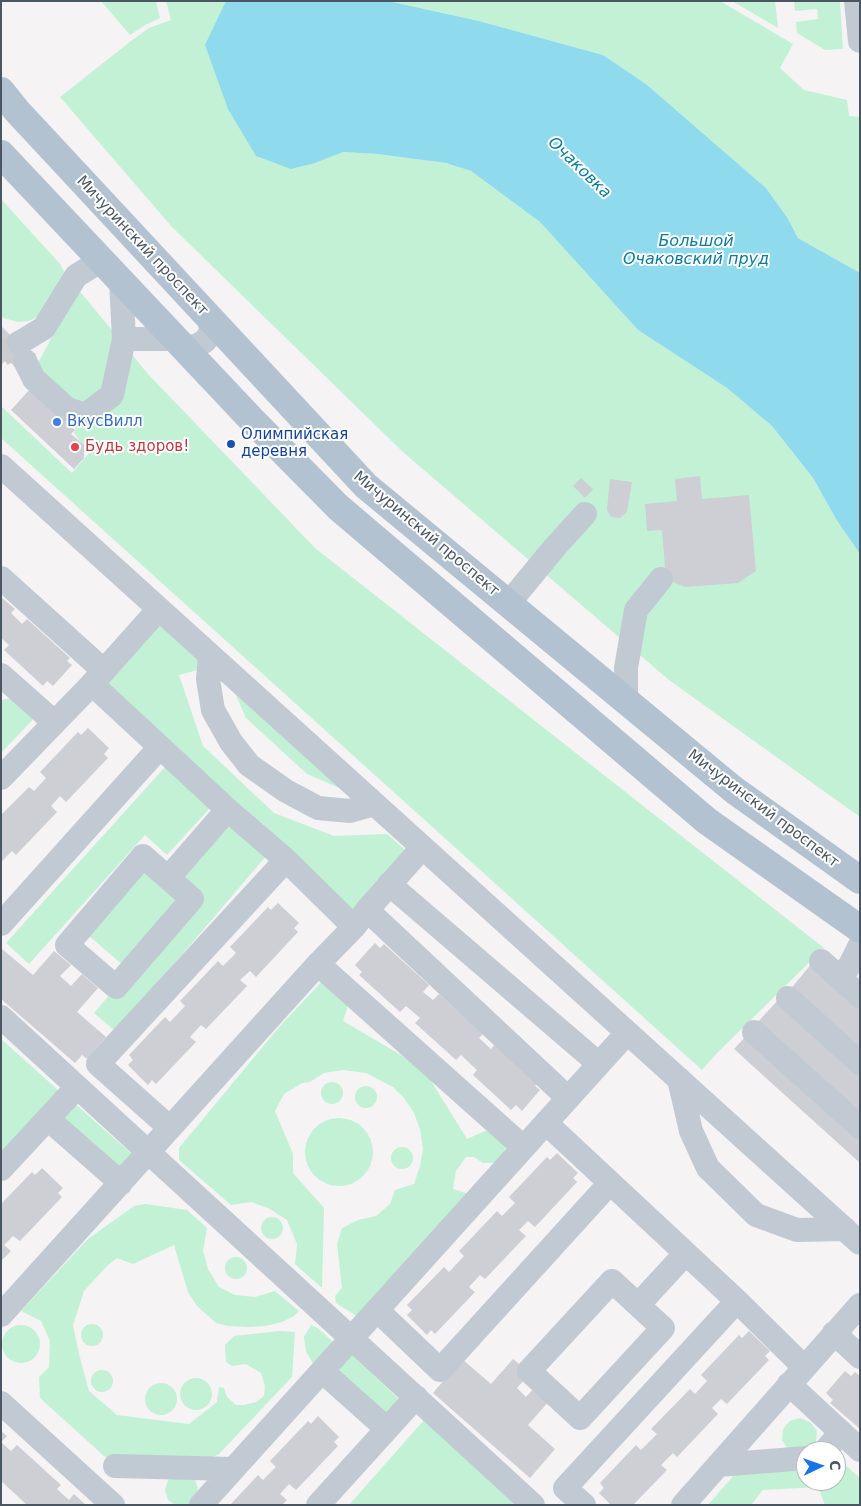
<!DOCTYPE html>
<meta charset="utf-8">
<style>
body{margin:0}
#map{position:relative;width:861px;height:1506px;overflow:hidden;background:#f5f3f3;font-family:"DejaVu Sans",sans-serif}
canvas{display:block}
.frame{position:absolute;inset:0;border:2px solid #4a5661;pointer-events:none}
.north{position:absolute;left:796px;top:1441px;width:50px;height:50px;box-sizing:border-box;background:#fff;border:1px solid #b7bbc0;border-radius:50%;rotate:87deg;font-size:14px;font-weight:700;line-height:20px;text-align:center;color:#4a5661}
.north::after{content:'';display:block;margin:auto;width:18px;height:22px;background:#1a73e8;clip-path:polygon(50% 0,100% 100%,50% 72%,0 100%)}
</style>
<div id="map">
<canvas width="861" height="1506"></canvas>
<div class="frame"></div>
<div class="north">С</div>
</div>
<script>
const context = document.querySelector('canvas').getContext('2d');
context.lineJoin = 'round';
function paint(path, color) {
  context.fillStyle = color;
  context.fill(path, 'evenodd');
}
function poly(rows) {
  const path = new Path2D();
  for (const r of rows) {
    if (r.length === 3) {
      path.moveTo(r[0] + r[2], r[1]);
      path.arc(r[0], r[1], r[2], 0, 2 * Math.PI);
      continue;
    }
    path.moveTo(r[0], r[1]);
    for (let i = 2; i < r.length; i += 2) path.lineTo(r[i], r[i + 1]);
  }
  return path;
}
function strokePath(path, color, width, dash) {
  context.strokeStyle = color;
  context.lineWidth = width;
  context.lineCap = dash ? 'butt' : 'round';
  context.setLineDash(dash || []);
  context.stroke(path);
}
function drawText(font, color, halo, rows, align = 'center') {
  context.font = font + ' "DejaVu Sans",sans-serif';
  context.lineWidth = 4;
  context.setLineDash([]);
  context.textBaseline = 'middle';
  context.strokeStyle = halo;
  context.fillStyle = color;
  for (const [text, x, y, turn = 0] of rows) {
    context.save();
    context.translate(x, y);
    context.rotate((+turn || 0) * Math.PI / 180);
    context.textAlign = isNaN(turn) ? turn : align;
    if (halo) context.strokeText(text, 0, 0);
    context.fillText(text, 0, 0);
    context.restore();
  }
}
paint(poly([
 [101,1,156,1,160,18,145,25,130,35],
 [166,1,226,1,225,2,315,163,342,152,377,154,446,163,471,171,540,222,638,330,727,388,772,426,813,478,836,519,860,554,860,817,669,680,404,453,172,227,60,97,131,41,149,28,171,20],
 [388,1,720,1,793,44,780,68,804,90,847,100,849,116,860,117,860,273,798,238,787,217,766,188,646,84,603,55,479,21],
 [732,1,775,1,778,28],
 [794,1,840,1,843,49,825,50,797,33,796,22,818,19,817,9,795,11],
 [1,199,60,264,64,271,62,279,38,317,28,321,17,322,1,317],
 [78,289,148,374,315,548,824,948,717,1053,702,1070,1,438,1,406,72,473,89,453,74,433,83,409,32,371,40,359],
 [158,610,209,667,179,675,203,746,274,813,334,836,387,834,414,858,354,927,92,684],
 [235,693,344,790,307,774,246,718],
 [25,696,41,711,1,753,1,700],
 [166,766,211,807,167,855,145,835,29,964,6,943],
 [222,816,267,855,116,1032,94,1013,130,971,81,929,143,856,169,878],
 [329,974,348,991,347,1009,343,1021,423,1068,467,1139,485,1131,496,1132,506,1146,503,1156,493,1163,483,1163,474,1157,466,1157,456,1171,453,1189,469,1194,358,1317,336,1303,335,1296,342,1288,337,1244,342,1228,358,1220,376,1216,390,1204,395,1190,414,1184,420,1166,423,1149,420,1129,414,1113,404,1098,393,1087,366,1073,343,1070,324,1073,310,1082,302,1083,284,1094,275,1111,293,1154,293,1173,324,1208,322,1288,295,1264,297,1244,287,1220,268,1208,251,1202,231,1205,179,1160,179,1148,280,1026],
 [1,1039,67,1098,1,1167],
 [332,1093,11],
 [366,1097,11],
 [74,1103,140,1161,121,1183,55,1125],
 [339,1152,34],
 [402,1158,11],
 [145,1204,187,1210,207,1228,203,1251,208,1269,219,1287,235,1295,255,1297,275,1291,299,1311,294,1316,282,1322,265,1326,249,1327,228,1326,216,1323,197,1306,188,1292,174,1245,133,1264,117,1258,107,1266,84,1291,73,1325,80,1358,89,1391,117,1415,189,1424,217,1402,219,1387,224,1388,227,1397,236,1405,244,1405,256,1402,264,1396,265,1386,261,1373,246,1364,232,1366,226,1362,225,1345,234,1336,280,1331,295,1332,292,1377,219,1454,200,1463,115,1466,40,1398,39,1377,49,1367,50,1341,41,1321,21,1311,88,1239,134,1206],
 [272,1228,11],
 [236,1268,11],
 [92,1335,11],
 [311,1325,318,1328,333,1342,314,1365,306,1352,304,1337],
 [21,1344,19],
 [349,1352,407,1407,387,1429,327,1375],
 [102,1381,11],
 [196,1394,16],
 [161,1399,16],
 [800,1418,810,1422,817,1431,816,1442,809,1451,788,1449,782,1440,783,1429,790,1421],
 [424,1420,516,1505,349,1505],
 [836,1457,860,1478,860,1505,825,1505,818,1487,763,1490,751,1505,708,1505,740,1468,806,1463,806,1481,836,1481],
 [176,1474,195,1479,198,1489,195,1499,188,1505,175,1505,168,1500,165,1490,168,1480]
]), '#c3f1d5');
paint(poly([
 [226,1,388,1,479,21,603,55,646,84,766,188,787,217,798,238,860,273,860,554,836,519,813,478,772,426,727,388,638,330,540,222,471,171,446,163,377,154,343,152,315,163,291,169,256,156,228,109,205,45]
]), '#90daee');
paint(poly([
 [1,326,31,355,17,369,7,359,1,365],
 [31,388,75,430,71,434,84,445,84,458,74,469,11,410],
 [700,476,702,499,749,495,756,571,738,583,685,587,666,579,662,530,647,531,645,504,677,501,675,479],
 [581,478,593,489,585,498,573,486],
 [610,479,632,482,627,512,620,518,611,517,607,510],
 [1,597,15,609,11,613,22,624,27,619,70,658,67,661,72,665,53,686,47,681,43,686,4,650,9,645,1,638],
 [88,728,109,748,104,754,108,758,66,802,60,796,51,806,57,812,16,855,12,851,1,862,1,815,29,787,34,791,46,778,40,772,78,732,81,735],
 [278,903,299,923,294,928,298,932,256,977,250,971,240,980,247,986,206,1029,201,1025,190,1037,196,1042,156,1084,152,1080,148,1085,128,1065,133,1060,129,1055,165,1017,170,1022,185,1006,180,1001,218,961,223,966,236,953,230,947,268,907,271,910],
 [375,943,380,948,384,944,429,985,423,992,433,1000,439,994,483,1034,479,1038,491,1049,496,1043,539,1082,535,1086,540,1090,522,1111,516,1105,511,1110,473,1075,477,1070,461,1055,456,1060,415,1023,420,1018,406,1006,400,1012,359,975,362,972,355,965],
 [2,949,33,975,54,951,71,965,60,976,71,986,82,974,98,988,77,1012,106,1037,87,1059,82,1055,75,1063,1,999],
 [812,963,860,1005,860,1054,789,991],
 [780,998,860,1069,860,1120,754,1026],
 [748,1034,860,1136,860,1163,734,1049],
 [557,1153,578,1173,573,1178,577,1182,535,1227,528,1221,519,1230,526,1236,485,1279,480,1275,469,1287,475,1292,435,1334,431,1330,427,1335,407,1315,412,1310,407,1305,444,1267,449,1272,464,1256,459,1251,497,1211,502,1216,515,1203,509,1197,547,1157,550,1160],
 [42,1168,63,1188,58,1193,62,1197,20,1241,13,1236,4,1245,11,1251,1,1261,1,1204,32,1172,35,1175],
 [749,1331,770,1351,765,1356,769,1360,727,1404,721,1399,712,1408,718,1414,677,1457,673,1453,661,1465,667,1470,633,1505,611,1505,599,1493,604,1488,600,1483,636,1445,641,1450,657,1434,651,1429,690,1389,695,1394,707,1381,701,1375,739,1335,742,1338],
 [462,1359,491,1384,513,1359,530,1373,517,1388,526,1397,536,1386,551,1399,528,1425,555,1449,530,1478,433,1393],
 [845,1371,851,1376,855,1372,860,1376,860,1429,830,1403,833,1400,826,1393],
 [318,1416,339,1437,334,1442,338,1446,296,1490,289,1484,280,1494,287,1500,282,1505,230,1505,258,1475,263,1480,276,1467,270,1461,308,1421,311,1424],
 [1,1431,7,1436,1,1442,11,1451,17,1445,61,1485,57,1489,69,1500,74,1494,86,1505,27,1505,1,1481]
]), '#cdcfd5');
strokePath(poly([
 [1,355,19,343,25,361]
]), '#caccce', 24, [24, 12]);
strokePath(poly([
 [856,1,860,41],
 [124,339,175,339],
 [177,341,183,345,191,347,198,345,205,341,209,335,211,328,209,320,205,314],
 [19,343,44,328,76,276,102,260],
 [25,361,34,379,67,409,85,415,112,395,124,339,121,281],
 [1,466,860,1243],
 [1,578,103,670],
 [508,604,555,547,585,514],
 [210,656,208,679,213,710,231,742,249,765,286,791,318,808,350,811,374,804],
 [1,675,54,722],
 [92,684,229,811,286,860,354,927],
 [626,701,626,668,636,610,661,579],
 [1,778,92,684,158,610],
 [143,856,192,899,116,987,67,945,143,856],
 [168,878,222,816,229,811],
 [389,884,599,1064],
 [367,910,568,1098],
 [1,924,160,747],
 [860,945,850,965,840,978,860,996],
 [821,961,840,978],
 [318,964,523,1147],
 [788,998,860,1063],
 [1,1017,533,1505],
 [754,1032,860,1127],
 [679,1079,691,1131,708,1168,756,1215,797,1230,845,1229],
 [48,1119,121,1183],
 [546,1123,737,1301,804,1367],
 [170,1128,98,1064,286,860],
 [1,1169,77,1087],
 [638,1305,663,1328,580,1418,529,1371,612,1281,638,1305,685,1254],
 [378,1311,440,1370,610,1183],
 [1,1315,318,964,354,927,367,910,422,848],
 [834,1333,860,1357],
 [322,1371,387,1429],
 [789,1384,860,1450],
 [1,1403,113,1505],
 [825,1451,841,1432],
 [718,1465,806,1458],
 [115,1466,233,1469],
 [201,1505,627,1033],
 [318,1505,416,1397],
 [584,1505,565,1488,737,1301],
 [683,1505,860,1305]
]), '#c1cad2', 24);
strokePath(poly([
 [1,91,17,111,366,486,734,790,860,880],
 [1,154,252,420,338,507,707,821,860,929]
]), '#b3c2d1', 28);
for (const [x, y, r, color] of [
 [57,422,5,"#3f7fe0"],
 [231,444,5,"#1a4fb4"],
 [75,447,5,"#e0444e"]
]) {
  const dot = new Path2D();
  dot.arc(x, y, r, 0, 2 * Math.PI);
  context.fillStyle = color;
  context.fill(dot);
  strokePath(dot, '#fff', 2);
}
drawText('15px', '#4a5661', '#fff', [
 ["Мичуринский проспект",142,246,47],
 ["Мичуринский проспект",426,534,40],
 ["Мичуринский проспект",763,809,37]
]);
drawText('15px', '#366cbe', '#fff', [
 ["ВкусВилл",67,422]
], 'left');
drawText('15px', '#164399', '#fff', [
 ["Олимпийская",241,435],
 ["деревня",241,452]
], 'left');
drawText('15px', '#be3a42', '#fff', [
 ["Будь здоров!",85,447]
], 'left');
drawText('italic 16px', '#0c7c9b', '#fff', [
 ["Очаковка",579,168,44],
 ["Большой",696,242],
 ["Очаковский пруд",696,260]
]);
</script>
